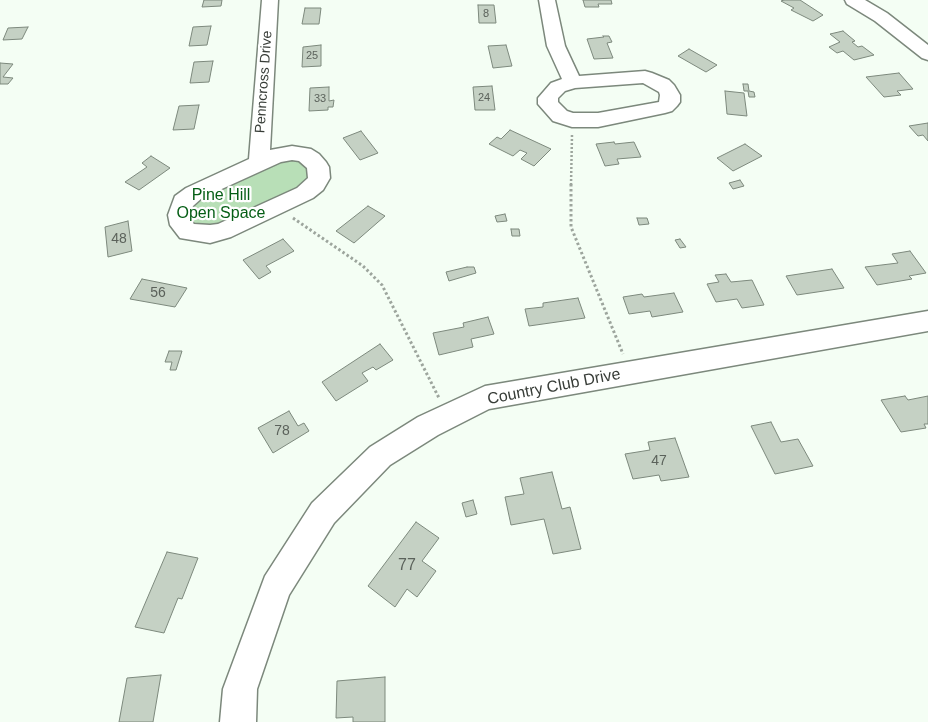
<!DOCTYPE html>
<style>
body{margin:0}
canvas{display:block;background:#f4fef4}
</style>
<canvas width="928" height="722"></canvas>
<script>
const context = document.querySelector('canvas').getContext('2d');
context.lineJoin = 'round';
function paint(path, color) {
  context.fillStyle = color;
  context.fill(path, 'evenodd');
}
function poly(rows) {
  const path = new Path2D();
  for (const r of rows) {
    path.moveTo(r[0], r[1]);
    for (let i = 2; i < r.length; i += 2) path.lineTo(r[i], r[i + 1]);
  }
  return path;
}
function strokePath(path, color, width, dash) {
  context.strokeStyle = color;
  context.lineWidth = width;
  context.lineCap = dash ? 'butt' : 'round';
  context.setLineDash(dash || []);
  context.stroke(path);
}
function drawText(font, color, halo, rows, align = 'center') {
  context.font = font + ' Arial,sans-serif';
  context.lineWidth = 4.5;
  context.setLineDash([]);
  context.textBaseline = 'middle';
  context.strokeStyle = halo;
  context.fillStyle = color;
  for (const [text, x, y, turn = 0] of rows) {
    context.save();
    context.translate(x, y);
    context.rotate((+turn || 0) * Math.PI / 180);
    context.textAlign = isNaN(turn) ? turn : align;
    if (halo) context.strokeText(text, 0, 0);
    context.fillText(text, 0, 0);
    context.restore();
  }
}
paint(poly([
 [294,158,306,162,310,178,300,187,208,229,190,223,188,208,196,199,272,163]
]), '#b8dfb7');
const building = poly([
 [204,0,222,0,221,6,202,7,204,0],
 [583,0,611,0,612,4,598,4,599,7,585,7,583,0],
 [784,0,800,0,823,15,813,21,791,10,794,8,781,1,784,0],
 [478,5,494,5,496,23,479,23,478,5],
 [305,8,321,8,319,24,302,24,305,8],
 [211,26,207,45,189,46,193,27,211,26],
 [28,27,22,39,3,40,8,28,28,27],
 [843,31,855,41,852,42,858,47,862,46,874,55,854,60,843,51,837,53,829,47,840,42,830,34,843,31],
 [603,36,609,36,612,42,607,43,613,58,594,59,587,39,604,37,603,36],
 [321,45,321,66,302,67,303,47,321,45],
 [506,45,512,66,493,68,488,46,506,45],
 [689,49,717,65,706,72,678,56,689,49],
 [213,61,209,82,190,83,194,62,213,61],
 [0,63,13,64,3,77,13,78,8,84,0,84,0,63],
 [899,73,913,89,897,91,901,95,884,97,866,77,899,73],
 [743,84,748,84,749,91,754,92,755,97,749,97,748,91,744,91,743,84],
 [492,86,495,110,475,110,473,87,492,86],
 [329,87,329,101,334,100,333,107,328,107,328,110,309,111,310,88,329,87],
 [725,91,744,93,747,116,727,114,725,91],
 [199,105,194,129,173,130,179,106,199,105],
 [928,123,928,141,923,135,918,136,909,126,928,123],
 [510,130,551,149,534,166,521,159,527,153,520,150,513,156,489,144,497,137,501,139,510,130],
 [361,131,378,153,360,160,343,138,361,131],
 [614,142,615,144,634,142,641,157,617,159,619,164,605,166,596,144,614,142],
 [745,144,762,156,733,171,717,158,745,144],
 [151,156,170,168,139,190,125,182,147,167,142,163,151,156],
 [740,180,744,186,733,189,729,183,740,180],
 [368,206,385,216,354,243,336,231,368,206],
 [505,214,507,221,497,222,495,216,505,214],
 [637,218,647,218,649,224,639,225,637,218],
 [128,221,132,251,108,257,105,227,128,221],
 [511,229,519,229,520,236,512,236,511,229],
 [283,239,294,251,266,266,271,272,259,279,243,260,283,239],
 [680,239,686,247,680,248,675,240,680,239],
 [910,251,926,273,909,276,912,279,877,285,865,267,898,263,892,254,910,251],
 [467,267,474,267,476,273,449,281,446,272,467,267],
 [832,269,844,288,797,295,786,276,832,269],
 [726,274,731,282,752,280,764,305,742,308,737,299,716,302,707,284,719,282,715,275,726,274],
 [142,279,187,288,175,307,130,299,142,279],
 [674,293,683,312,652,317,650,311,629,314,623,297,642,294,644,297,674,293],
 [578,298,585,318,529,326,525,309,543,307,543,303,578,298],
 [488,317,494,334,471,339,473,347,439,355,433,333,464,327,463,323,488,317],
 [380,344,393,360,376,370,373,367,362,373,368,381,336,401,322,382,380,344],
 [169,351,182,351,176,370,170,370,172,362,165,362,169,351],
 [905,396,908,400,928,396,928,424,924,424,926,428,901,432,881,400,905,396],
 [289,411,298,426,304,423,309,431,273,453,258,428,289,411],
 [771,422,781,442,798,439,813,466,775,474,751,426,771,422],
 [675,438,689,477,661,481,659,475,633,479,625,454,650,450,648,442,675,438],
 [552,472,562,509,570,507,581,549,553,554,544,519,511,525,505,497,524,494,520,478,552,472],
 [473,500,477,514,466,517,462,503,473,500],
 [416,522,439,538,422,561,436,571,417,597,407,589,395,607,368,586,416,522],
 [167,552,198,558,182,599,178,598,164,633,135,627,167,552],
 [161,675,153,722,119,722,127,678,161,675],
 [385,677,385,722,353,722,353,717,336,718,337,681,385,677]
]);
paint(building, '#c5d1c4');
strokePath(building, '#7d897d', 1);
const minor = poly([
 [262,0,278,0,270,150,292,146,311,149,319,154,326,162,329,167,330,178,323,190,313,198,231,237,210,243,180,238,170,225,168,215,175,196,186,188,249,159,262,0],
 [292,160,299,161,307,168,308,178,297,188,218,224,210,225,194,224,192,222,190,215,193,206,202,198,281,162,292,160],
 [539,0,555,0,565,46,579,76,645,71,652,73,669,80,674,85,680,95,680,102,677,106,672,111,665,113,598,127,572,127,553,121,538,104,538,98,551,83,562,79,547,46,539,0],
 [643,83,659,92,660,95,659,102,598,113,573,113,567,111,558,102,558,98,565,91,575,88,643,83],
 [845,0,865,0,887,13,928,45,928,60,922,58,875,21,847,4,845,0],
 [928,311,928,331,489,409,438,435,390,465,334,523,289,595,257,689,256,722,220,722,223,689,265,576,312,503,370,447,418,417,485,386,928,311]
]);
strokePath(minor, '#7c887c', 3);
strokePath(poly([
 [571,185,572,135]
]), '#9da59d', 2.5, [2, 2]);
strokePath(poly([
 [571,184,571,227,623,354],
 [293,218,363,266,382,285,439,398]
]), '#9da59d', 3, [2.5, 2.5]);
paint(minor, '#fff');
drawText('11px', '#5b625b', null, [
 ["8",486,14],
 ["25",312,56],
 ["24",484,98],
 ["33",320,99]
]);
drawText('14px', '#383d38', '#fff', [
 ["Penncross Drive",264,82,-86]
]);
drawText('14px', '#5b625b', null, [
 ["48",119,239],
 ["56",158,293],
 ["78",282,431],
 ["47",659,461]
]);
drawText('16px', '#055e15', '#fff', [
 ["Pine Hill",221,196],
 ["Open Space",221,214]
]);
drawText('16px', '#383d38', '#fff', [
 ["Country Club Drive",554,387,-11]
]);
drawText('16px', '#5b625b', null, [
 ["77",407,566]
]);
</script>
